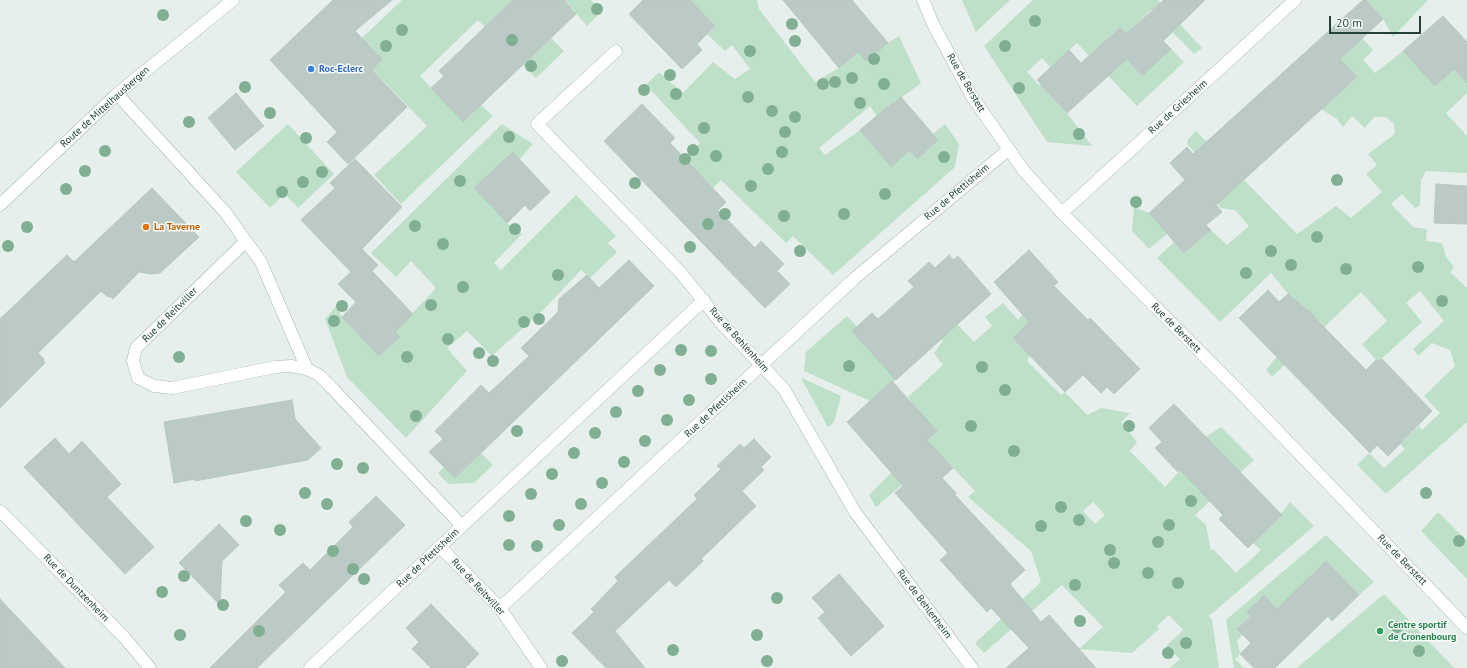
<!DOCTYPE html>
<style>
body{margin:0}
#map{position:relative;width:1467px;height:668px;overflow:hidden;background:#e6efeb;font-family:"PT Sans",sans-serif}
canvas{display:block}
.scale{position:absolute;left:1329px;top:16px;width:92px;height:18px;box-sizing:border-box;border:2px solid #24423a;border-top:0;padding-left:5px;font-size:12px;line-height:14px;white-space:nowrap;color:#24423a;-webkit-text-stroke:3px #f7fbf9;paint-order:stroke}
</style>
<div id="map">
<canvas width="1467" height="668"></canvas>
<div class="scale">20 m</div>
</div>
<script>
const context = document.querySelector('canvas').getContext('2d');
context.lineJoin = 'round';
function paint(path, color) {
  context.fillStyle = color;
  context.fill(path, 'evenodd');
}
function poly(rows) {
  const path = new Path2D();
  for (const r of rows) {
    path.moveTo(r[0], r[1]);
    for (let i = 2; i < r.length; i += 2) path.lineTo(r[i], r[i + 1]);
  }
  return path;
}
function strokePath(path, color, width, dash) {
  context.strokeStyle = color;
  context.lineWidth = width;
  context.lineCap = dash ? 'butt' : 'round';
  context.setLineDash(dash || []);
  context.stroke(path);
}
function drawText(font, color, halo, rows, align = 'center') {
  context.font = font + ' "PT Sans",sans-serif';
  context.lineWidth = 3;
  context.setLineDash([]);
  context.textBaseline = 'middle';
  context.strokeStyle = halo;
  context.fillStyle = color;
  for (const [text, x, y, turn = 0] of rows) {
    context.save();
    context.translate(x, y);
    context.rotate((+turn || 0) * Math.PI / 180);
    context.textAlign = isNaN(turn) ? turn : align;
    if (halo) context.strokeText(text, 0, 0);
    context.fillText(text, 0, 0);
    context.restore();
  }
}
paint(poly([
 [402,0,513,0,506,7,551,38,564,51,536,78,478,20,420,76,463,122,481,105,493,116,401,204,374,175,427,126,372,69,382,59,362,38],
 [565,0,591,0,602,11,587,26],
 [690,0,757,0,759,9,815,82,839,68,858,52,866,61,888,43,899,36,921,83,893,104,891,103,877,116,870,106,819,148,825,155,860,130,891,167,910,150,917,158,938,140,933,134,945,124,959,144,955,167,833,275,793,236,786,243,721,180,713,188,682,162,700,143,646,85,659,72,683,93,713,62,735,79,750,69,732,45,725,51,707,34,715,26],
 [962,0,1010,0,976,32],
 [1033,0,1158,0,1202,48,1194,54,1151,10,1126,34,1120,28,1108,38,1142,76,1171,49,1184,62,1137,106,1077,43,1050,67,1042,58,1027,72,1039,85,1041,84,1067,113,1092,146,1047,142,984,46],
 [1366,0,1428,0,1393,37,1383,19],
 [1362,38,1373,50,1363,60,1375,73,1403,51,1435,86,1454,69,1467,67,1467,93,1446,113,1467,136,1467,173,1426,171,1421,180,1420,205,1415,208,1402,194,1391,204,1413,227,1427,229,1426,241,1442,243,1446,257,1454,267,1450,272,1467,288,1467,422,1386,494,1357,465,1369,453,1384,468,1405,449,1400,444,1419,426,1422,430,1440,413,1424,396,1455,366,1450,350,1432,343,1418,356,1413,349,1444,321,1420,291,1406,303,1422,322,1378,362,1362,344,1387,321,1361,292,1272,377,1266,370,1289,341,1315,316,1288,294,1271,273,1220,322,1157,258,1174,242,1185,253,1211,230,1227,245,1249,226,1235,210,1221,208,1194,177,1208,166,1187,144,1188,139,1196,131,1297,234,1336,206,1351,218,1382,192,1366,174,1377,165,1368,154,1395,134,1394,124,1386,117,1374,117,1365,128,1352,116,1343,127,1337,119,1321,109,1357,78,1340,59],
 [288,124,334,174,298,208,285,194,270,208,236,172],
 [502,124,533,144,520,159,513,153,474,188,507,223,522,234,494,263,501,270,576,195,616,236,608,243,617,252,590,278,581,270,544,309,492,356,467,331,447,348,467,371,406,438,347,377,325,319,336,306,342,317,379,356,400,337,395,332,436,288,411,261,396,277,371,253],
 [1134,207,1149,213,1167,234,1149,249,1132,231],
 [903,297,957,324,974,342,992,326,985,317,1003,303,1018,320,1026,310,1038,340,1027,361,1061,395,1065,392,1087,415,1101,408,1130,413,1121,422,1137,442,1130,451,1165,487,1185,465,1206,437,1221,427,1254,460,1195,515,1206,525,1211,551,1213,549,1236,573,1261,550,1253,543,1282,515,1281,514,1290,502,1314,526,1209,616,1212,620,1219,668,1170,668,1180,659,1166,646,1183,630,1169,615,1157,626,1159,629,1132,653,1079,649,1103,627,1062,585,984,653,975,643,1041,582,1031,551,968,497,975,491,939,453,876,507,869,495,905,459,920,413,908,397,943,365,934,353,943,341],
 [1093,502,1105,515,1095,524,1083,511],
 [847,316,902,375,870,401,804,371,806,352],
 [802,378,841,396,834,422,828,427,802,380],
 [481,453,493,465,474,483,448,484,438,473,444,467,455,478],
 [1438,512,1467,541,1467,579,1421,531],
 [1326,535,1374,582,1359,595,1326,561,1300,587,1282,614,1264,596,1251,616,1237,628,1243,634,1237,641,1240,654,1235,659,1244,668,1234,668,1226,620],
 [1384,594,1454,668,1297,668]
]), '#bfe0c8');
const building = poly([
 [333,0,392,0,355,31,382,59,372,70,407,107,348,164,327,142,337,132,270,60,333,0],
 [513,0,564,0,576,14,463,122,431,88,444,76,439,71,513,0],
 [643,0,690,0,715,26,697,44,702,50,682,69,629,14,643,0],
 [783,0,852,0,888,43,866,61,858,52,839,68,783,0],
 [1164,0,1205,0,1163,41,1171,49,1142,76,1127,59,1067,113,1037,80,1069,50,1081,63,1120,28,1126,34,1164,0],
 [1363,0,1366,0,1383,19,1340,59,1357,77,1216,205,1222,212,1206,225,1211,230,1184,253,1149,213,1185,180,1170,163,1187,147,1193,154,1363,0],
 [1443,16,1467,42,1467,83,1454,69,1435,86,1403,51,1443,16],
 [236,93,264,126,235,150,208,118,236,93],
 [901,97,938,140,917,159,910,150,891,167,860,130,892,103,893,104,901,97],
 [642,104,675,138,670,143,726,202,718,210,755,248,761,241,784,264,777,271,790,284,765,308,604,141,642,104],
 [513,152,550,192,530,211,525,205,507,223,474,188,513,152],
 [355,159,402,207,362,249,378,265,372,271,413,314,395,332,400,337,379,356,342,317,356,302,338,284,351,272,301,220,335,188,330,183,355,159],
 [1436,184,1467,186,1467,224,1434,223,1436,184],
 [152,188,199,237,160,273,151,274,139,272,113,299,109,296,108,297,101,291,38,353,44,359,43,360,45,363,0,408,0,319,67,255,74,262,152,188],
 [1029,250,1058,282,1054,286,1088,320,1090,318,1140,369,1114,394,1107,387,1101,393,1083,375,1065,392,1013,338,1029,322,994,282,1029,250],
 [949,255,953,260,958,256,991,294,896,380,852,331,872,313,878,319,914,287,908,281,929,262,935,268,949,255],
 [629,260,654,286,455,478,429,452,443,439,435,431,481,385,489,393,529,356,521,348,558,312,559,299,587,275,599,288,629,260],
 [1268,290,1279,302,1288,294,1315,316,1314,317,1366,370,1376,360,1378,362,1382,359,1432,411,1388,456,1377,445,1370,453,1239,318,1268,290],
 [892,381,937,431,927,440,953,468,942,478,956,493,955,495,1025,570,1010,584,1041,622,1049,615,1096,668,1006,668,1029,648,991,608,987,612,940,560,948,553,895,493,903,486,847,422,892,381],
 [292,400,295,419,321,448,308,460,195,481,195,479,174,483,164,422,292,400],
 [1174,404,1282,515,1248,548,1219,519,1223,515,1180,470,1178,472,1155,448,1162,442,1149,428,1174,404],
 [55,438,69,454,82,441,121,484,107,497,154,547,125,574,24,467,55,438],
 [754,439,771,457,761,467,764,470,742,491,756,506,701,559,703,561,676,587,669,580,615,631,645,668,606,668,572,633,594,612,591,609,618,581,615,577,697,499,694,495,721,469,717,466,740,444,744,448,754,439],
 [376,496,405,525,257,668,210,668,286,592,279,585,303,563,310,570,353,527,349,522,376,496],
 [219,524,239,545,222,561,220,605,179,563,219,524],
 [1326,561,1359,595,1332,621,1328,616,1275,668,1254,668,1240,654,1251,643,1237,629,1251,616,1247,612,1264,595,1277,609,1326,561],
 [839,574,884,626,851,656,818,618,825,612,812,598,839,574],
 [0,599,65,668,0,668,0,599],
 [431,604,479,654,465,668,431,668,412,649,419,642,406,628,431,604]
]);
paint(building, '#bbcac4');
strokePath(building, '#b8c9c2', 1);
const minor = poly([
 [616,51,537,124,681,273,722,324,784,389,855,512,972,668],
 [117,94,225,212,261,262,307,369,319,375,332,388,462,526],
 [1062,213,1295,0],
 [246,241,136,348,133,361,138,378,154,386,172,388,275,367,291,366,307,369],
 [440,547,500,608,541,668],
 [500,608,855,278,1008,150],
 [310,668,704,300]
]);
const tertiary = poly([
 [923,0,933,24,971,95,1024,171,1062,213,1241,393,1467,628],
 [0,511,124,637,150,668]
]);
const secondary = poly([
 [0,205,117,94,233,0]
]);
strokePath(minor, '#a8b8b2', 13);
strokePath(tertiary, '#a8b8b2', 13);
strokePath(secondary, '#a4bbb3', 13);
strokePath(minor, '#fff', 12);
strokePath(tertiary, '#fff', 12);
strokePath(secondary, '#fff', 12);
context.fillStyle = '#80af93';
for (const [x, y] of [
 [597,9],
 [163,15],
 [1035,21],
 [792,24],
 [402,30],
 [512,40],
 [795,41],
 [386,46],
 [1005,46],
 [750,51],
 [874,59],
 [531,66],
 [670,75],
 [852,78],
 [835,82],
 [823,84],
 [884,84],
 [245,87],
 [1019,88],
 [644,90],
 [676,94],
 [748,97],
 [860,103],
 [772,111],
 [270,113],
 [795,117],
 [189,122],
 [704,128],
 [785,132],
 [1079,134],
 [509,137],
 [306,138],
 [693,150],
 [105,151],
 [782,152],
 [716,156],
 [944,157],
 [685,159],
 [768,169],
 [85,171],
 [322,172],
 [1337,180],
 [460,181],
 [303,182],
 [635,183],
 [751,186],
 [66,189],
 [282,192],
 [885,194],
 [1136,202],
 [725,214],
 [844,214],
 [784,216],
 [708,224],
 [415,226],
 [27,227],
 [515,229],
 [1317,237],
 [443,244],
 [8,246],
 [690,247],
 [800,251],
 [1271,251],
 [1291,265],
 [1418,267],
 [1346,269],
 [1246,273],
 [558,275],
 [463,287],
 [1442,301],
 [431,305],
 [342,306],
 [539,319],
 [334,321],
 [524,322],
 [448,339],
 [681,350],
 [711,351],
 [479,353],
 [179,357],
 [407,357],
 [493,361],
 [849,366],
 [982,367],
 [660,370],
 [711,379],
 [1005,390],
 [638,391],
 [689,400],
 [616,412],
 [416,416],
 [667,420],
 [971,426],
 [1129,426],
 [517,431],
 [595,433],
 [645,441],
 [1014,451],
 [574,453],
 [624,462],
 [337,464],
 [363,468],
 [552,474],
 [602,483],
 [305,493],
 [1426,493],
 [531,494],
 [1191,501],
 [327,504],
 [581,504],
 [1061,507],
 [509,516],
 [1079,520],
 [246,521],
 [559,525],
 [1169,525],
 [1041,526],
 [280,530],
 [1459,541],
 [1158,542],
 [509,545],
 [537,546],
 [1110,550],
 [333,551],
 [1114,563],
 [353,569],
 [1148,573],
 [184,576],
 [364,579],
 [1178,583],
 [1075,585],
 [162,592],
 [777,598],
 [223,605],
 [1080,621],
 [1397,627],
 [259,631],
 [180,635],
 [757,635],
 [1186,643],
 [673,650],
 [1419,651],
 [1168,653],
 [562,661],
 [767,661]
]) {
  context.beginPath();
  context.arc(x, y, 6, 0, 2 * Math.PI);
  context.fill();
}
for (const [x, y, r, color] of [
 [311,69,4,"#3f7fe0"],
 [146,227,4,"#e8710a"],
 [1380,631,4,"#2e9e5b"]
]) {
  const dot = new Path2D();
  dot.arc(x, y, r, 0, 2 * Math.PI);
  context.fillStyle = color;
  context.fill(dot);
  strokePath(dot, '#f7fbf9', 1.5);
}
drawText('bold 10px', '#366cbe', '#f7fbf9', [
 ["Roc-Eclerc",319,69]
], 'left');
drawText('10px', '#24423a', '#f7fbf9', [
 ["Rue de Berstett",966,83,60],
 ["Route de Mittelhausbergen",105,107,-42],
 ["Rue de Griesheim",1178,107,-42],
 ["Rue de Pfettisheim",957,192,-40],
 ["Rue de Reitwiller",170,315,-45],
 ["Rue de Berstett",1176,328,45],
 ["Rue de Behlenheim",739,340,48],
 ["Rue de Pfettisheim",716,408,-43],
 ["Rue de Pfettisheim",428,558,-43],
 ["Rue de Berstett",1402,560,46],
 ["Rue de Reitwiller",478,587,47],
 ["Rue de Duntzenheim",76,588,46],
 ["Rue de Behlenheim",924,604,53]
]);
drawText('bold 10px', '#c56008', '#f7fbf9', [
 ["La Taverne",154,227]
], 'left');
drawText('bold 10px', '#27864d', '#f7fbf9', [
 ["Centre sportif",1388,625],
 ["de Cronenbourg",1388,637]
], 'left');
</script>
